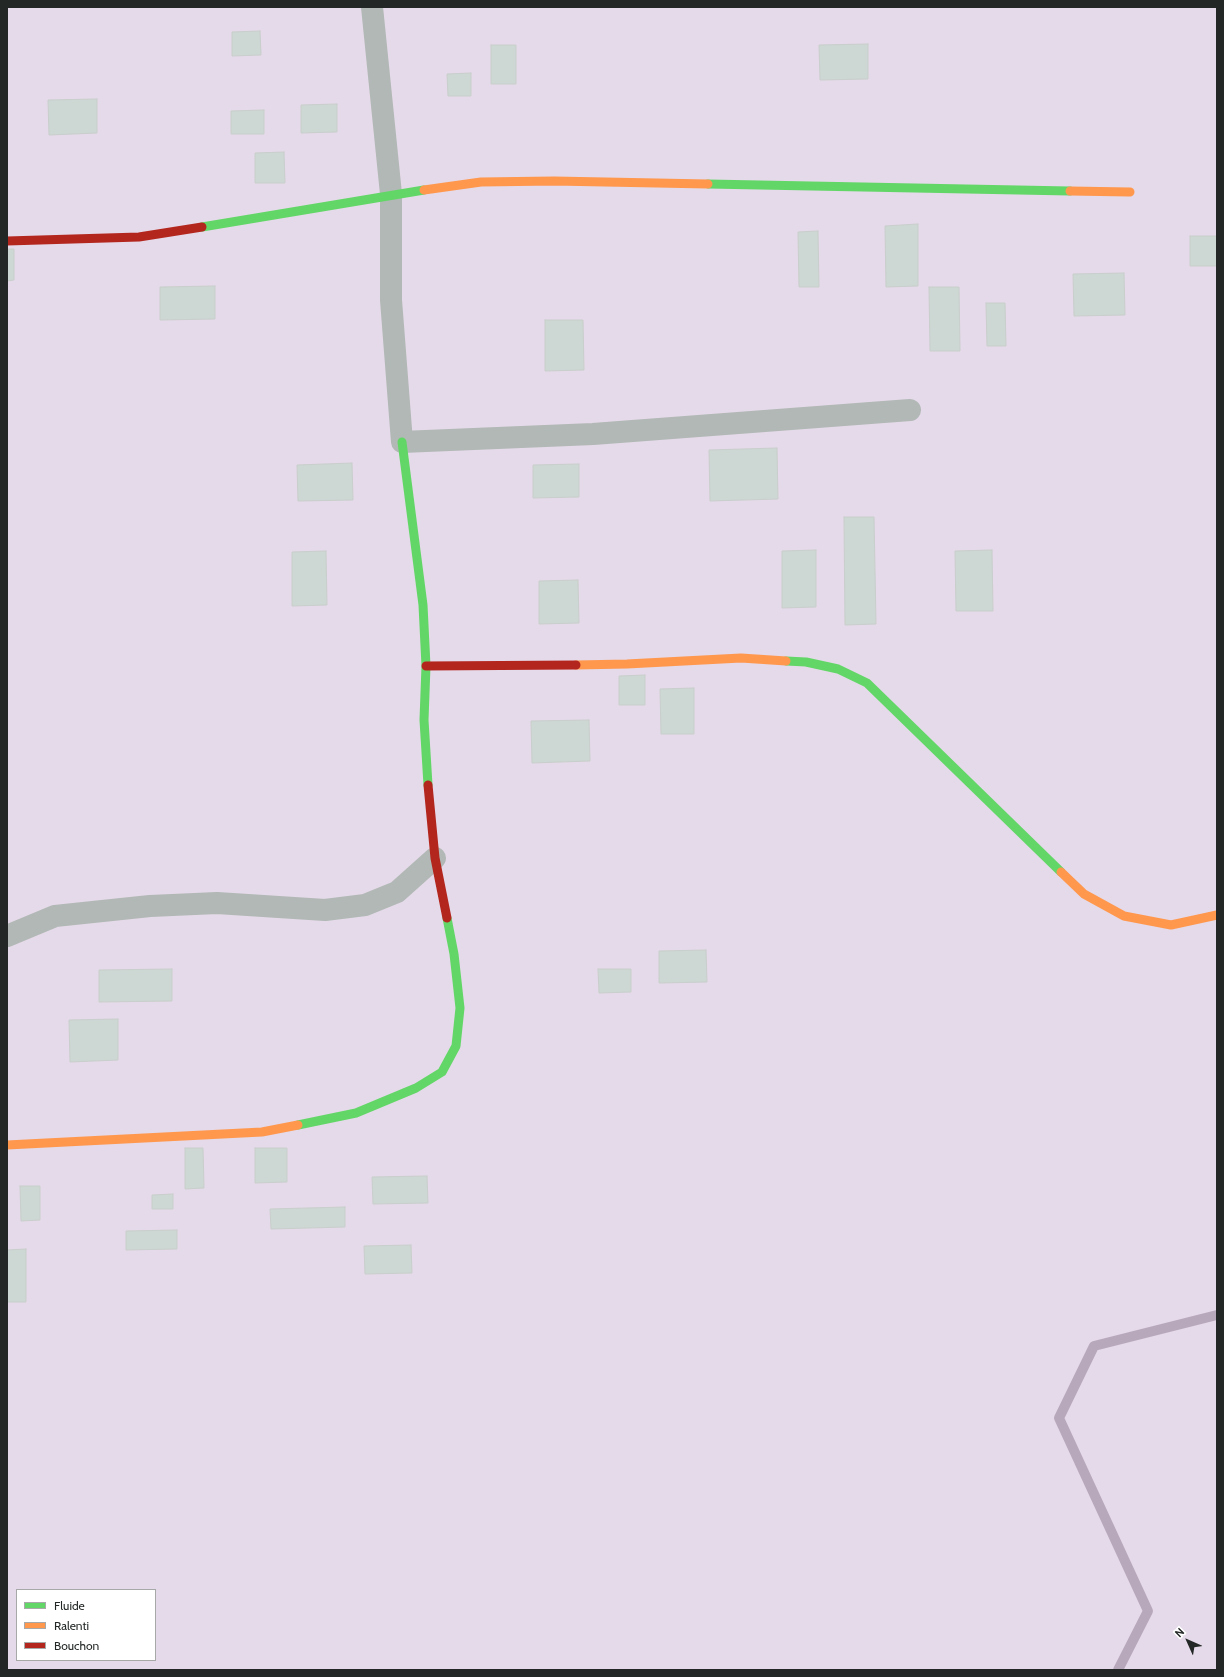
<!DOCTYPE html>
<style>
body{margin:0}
#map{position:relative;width:1224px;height:1677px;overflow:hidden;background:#e6edea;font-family:Cabin,sans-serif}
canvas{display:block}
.frame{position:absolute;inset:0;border:8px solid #232826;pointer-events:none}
.legend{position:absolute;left:16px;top:1589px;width:140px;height:72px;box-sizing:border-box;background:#fff;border:1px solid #a7a9a8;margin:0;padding:5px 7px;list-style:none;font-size:12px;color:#232826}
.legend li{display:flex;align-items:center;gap:8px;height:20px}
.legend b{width:20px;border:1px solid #a7a9a8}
.north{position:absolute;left:1168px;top:1621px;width:40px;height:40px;-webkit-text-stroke:3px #fff;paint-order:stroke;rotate:315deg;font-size:11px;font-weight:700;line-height:16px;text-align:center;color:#232826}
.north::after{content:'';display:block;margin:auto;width:14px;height:18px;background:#232826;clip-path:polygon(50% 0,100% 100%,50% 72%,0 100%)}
</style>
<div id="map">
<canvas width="1224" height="1677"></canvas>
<div class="frame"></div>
<ul class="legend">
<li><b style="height:5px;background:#63d668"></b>Fluide</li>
<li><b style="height:5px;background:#ff974d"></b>Ralenti</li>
<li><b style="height:5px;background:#b3261e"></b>Bouchon</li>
</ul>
<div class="north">N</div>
</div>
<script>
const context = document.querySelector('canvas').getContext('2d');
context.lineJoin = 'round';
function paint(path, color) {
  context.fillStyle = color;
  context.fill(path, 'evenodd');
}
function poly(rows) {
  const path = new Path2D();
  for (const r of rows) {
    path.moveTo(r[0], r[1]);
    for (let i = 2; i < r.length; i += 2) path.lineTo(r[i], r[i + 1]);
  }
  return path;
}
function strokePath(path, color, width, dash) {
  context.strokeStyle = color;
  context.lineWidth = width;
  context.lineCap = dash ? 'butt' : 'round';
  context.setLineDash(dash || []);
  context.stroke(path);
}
paint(poly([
 [7,7,1217,7,1217,1670,7,1670],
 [17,1590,155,1590,155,1660,17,1660]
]), '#e5dae9');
strokePath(poly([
 [1118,1670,1148,1611,1059,1418,1094,1346,1217,1315]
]), '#b8a8bc', 10);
const building = poly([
 [260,31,261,55,232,56,232,32,260,31],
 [868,44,868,79,820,80,819,45,868,44],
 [491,45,516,45,516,84,491,84,491,45],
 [471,73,471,96,448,96,447,74,471,73],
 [97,99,97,133,49,135,48,100,97,99],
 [337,104,337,132,301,133,301,105,337,104],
 [264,110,264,134,231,134,231,111,264,110],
 [284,152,285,183,255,183,255,153,284,152],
 [918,224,918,286,886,287,885,226,918,224],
 [818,231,819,287,799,287,798,232,818,231],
 [1190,236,1217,236,1217,266,1190,266,1190,236],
 [7,249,14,249,14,280,7,281,7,249],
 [1124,273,1125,315,1074,316,1073,274,1124,273],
 [215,286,215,319,160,320,160,287,215,286],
 [929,287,959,287,960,351,930,351,929,287],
 [986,303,1005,303,1006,346,987,346,986,303],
 [545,320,583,320,584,370,545,371,545,320],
 [777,448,778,499,710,501,709,450,777,448],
 [352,463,353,500,298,501,297,465,352,463],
 [579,464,579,497,533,498,533,465,579,464],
 [844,517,874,517,876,624,845,625,844,517],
 [816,550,816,607,782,608,782,551,816,550],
 [992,550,993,611,956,611,955,551,992,550],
 [326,551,327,605,292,606,292,552,326,551],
 [578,580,579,623,539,624,539,581,578,580],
 [645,675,645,705,619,705,619,676,645,675],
 [694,688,694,734,661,734,660,689,694,688],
 [589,720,590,761,532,763,531,721,589,720],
 [706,950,707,982,659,983,659,951,706,950],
 [172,969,172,1001,99,1002,99,970,172,969],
 [598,969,631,969,631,992,599,993,598,969],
 [118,1019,118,1060,70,1062,69,1020,118,1019],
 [185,1148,203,1148,204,1188,185,1189,185,1148],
 [255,1148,287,1148,287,1182,255,1183,255,1148],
 [427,1176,428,1203,373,1204,372,1177,427,1176],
 [20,1186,40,1186,40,1220,21,1221,20,1186],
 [173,1194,173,1209,152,1209,152,1195,173,1194],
 [345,1207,345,1227,271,1229,270,1209,345,1207],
 [177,1230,177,1249,126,1250,126,1231,177,1230],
 [411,1245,412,1273,365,1274,364,1246,411,1245],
 [26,1249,26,1302,7,1302,7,1250,26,1249]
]);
paint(building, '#cdd7d3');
strokePath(building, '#c9cfcc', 1);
strokePath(poly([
 [372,7,391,194,391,300,402,442,593,434,910,410],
 [7,936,55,916,150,906,217,903,325,910,365,905,397,892,435,858]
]), '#b1b8b5', 22);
strokePath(poly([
 [708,184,1070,191],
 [202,227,424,190],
 [402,442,423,605,426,666,424,720,428,785],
 [786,661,806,662,838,669,867,683,1061,872],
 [298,1125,356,1113,416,1088,442,1072,456,1046,460,1008,454,954,447,918]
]), '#63d668', 9);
strokePath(poly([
 [424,190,481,182,554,181,708,184],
 [1070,191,1130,192],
 [576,665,627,664,741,658,786,661],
 [1061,872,1084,894,1124,916,1171,925,1217,915],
 [7,1145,262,1132,298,1125]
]), '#ff974d', 9);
strokePath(poly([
 [7,241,139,237,202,227],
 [426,666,576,665],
 [428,785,435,858,447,918]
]), '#b3261e', 9);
</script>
